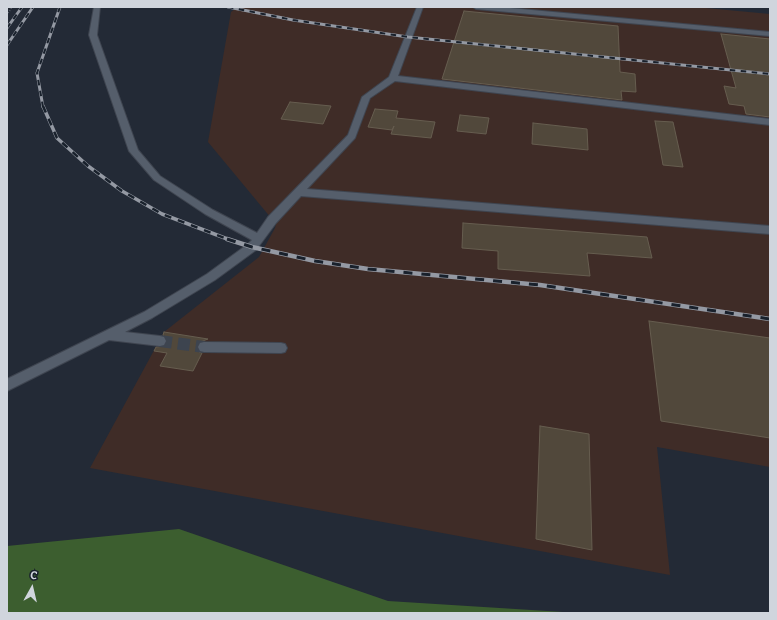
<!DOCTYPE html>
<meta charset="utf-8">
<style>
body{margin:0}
#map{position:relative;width:777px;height:620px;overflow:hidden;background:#232a36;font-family:Bitter,serif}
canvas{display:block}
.frame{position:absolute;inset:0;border:8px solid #d0d5dd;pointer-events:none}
.north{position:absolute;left:12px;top:568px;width:40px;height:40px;-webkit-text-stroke:3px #19212c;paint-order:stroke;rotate:8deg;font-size:11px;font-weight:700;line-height:16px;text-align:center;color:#d0d5dd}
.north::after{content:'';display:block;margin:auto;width:14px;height:18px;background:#d0d5dd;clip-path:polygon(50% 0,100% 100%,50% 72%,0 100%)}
</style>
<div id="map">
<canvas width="777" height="620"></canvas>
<div class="frame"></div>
<div class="north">С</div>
</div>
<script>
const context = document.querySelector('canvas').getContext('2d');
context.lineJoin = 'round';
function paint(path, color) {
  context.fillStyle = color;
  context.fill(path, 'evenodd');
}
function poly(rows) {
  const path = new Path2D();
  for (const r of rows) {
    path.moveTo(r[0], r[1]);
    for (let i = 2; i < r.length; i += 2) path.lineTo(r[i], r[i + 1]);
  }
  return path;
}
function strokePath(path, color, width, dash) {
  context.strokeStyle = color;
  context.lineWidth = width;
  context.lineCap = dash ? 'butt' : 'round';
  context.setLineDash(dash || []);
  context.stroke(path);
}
paint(poly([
 [238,7,695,7,770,14,770,467,657,447,670,575,90,468,164,332,259,257,275,228,276,224,208,142,231,12]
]), '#3f2c27');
paint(poly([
 [179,529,388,601,579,613,7,613,7,546]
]), '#3c5e2f');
const building = poly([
 [464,11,618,26,620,72,635,74,636,92,621,91,622,100,442,79,464,11],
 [721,34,770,39,770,117,746,114,744,106,729,104,724,86,736,88,721,34],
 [290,102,331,106,323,124,281,119,290,102],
 [375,109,398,111,396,118,435,122,431,138,391,134,394,126,392,130,368,127,375,109],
 [460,115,489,118,486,134,457,131,460,115],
 [655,121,673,122,683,167,663,165,655,121],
 [533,123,587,129,588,150,532,144,533,123],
 [463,223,647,237,652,258,587,253,590,276,498,269,498,251,462,248,463,223],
 [649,321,770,338,770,438,661,421,649,321],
 [164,332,208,339,200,342,197,346,199,352,202,353,193,371,160,366,167,353,154,351,156,347,165,346,167,340,163,335,164,332],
 [540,426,589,434,592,550,536,539,540,426]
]);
paint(building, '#51483b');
strokePath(building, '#665d4f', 1);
strokePath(poly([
 [160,341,204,347]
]), '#3d444f', 12, [12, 6]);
const minor = poly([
 [94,7,100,7,97,35,138,150,160,176,213,210,257,233,268,217,348,135,362,97,389,77,417,7,423,7,398,76,770,119,770,125,395,81,370,98,355,138,307,189,770,226,770,234,301,196,276,223,256,250,215,280,152,318,125,332,160,336,164,337,166,341,164,345,160,346,109,340,7,391,7,379,144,312,207,274,248,244,252,240,205,214,154,180,129,151,89,35,94,7],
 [473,7,499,7,770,32,770,36,476,9,473,7],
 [204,342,281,343,285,344,287,348,285,352,281,353,204,352,200,351,198,347,200,343,204,342]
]);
strokePath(minor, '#3f4550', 2);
strokePath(poly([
 [7,15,12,7]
]), '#7f858f', 1.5, [0.5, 2]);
paint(minor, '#555e6b');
const railFar2 = poly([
 [228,7,293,20,408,37,770,74],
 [7,28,22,7],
 [7,45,33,7],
 [43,107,37,73,60,7]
]);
const railFar1 = poly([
 [43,106,57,138,88,166,122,191,162,214,230,240]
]);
const rail = poly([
 [227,239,252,247,315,261,368,269,540,285,770,319]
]);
strokePath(railFar2, '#9499a3', 3);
strokePath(railFar1, '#9499a3', 3.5);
strokePath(rail, '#9499a3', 4.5);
strokePath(railFar2, '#19212c', 2, [5.5]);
strokePath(railFar1, '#19212c', 2.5, [7]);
strokePath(rail, '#19212c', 3, [9]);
</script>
